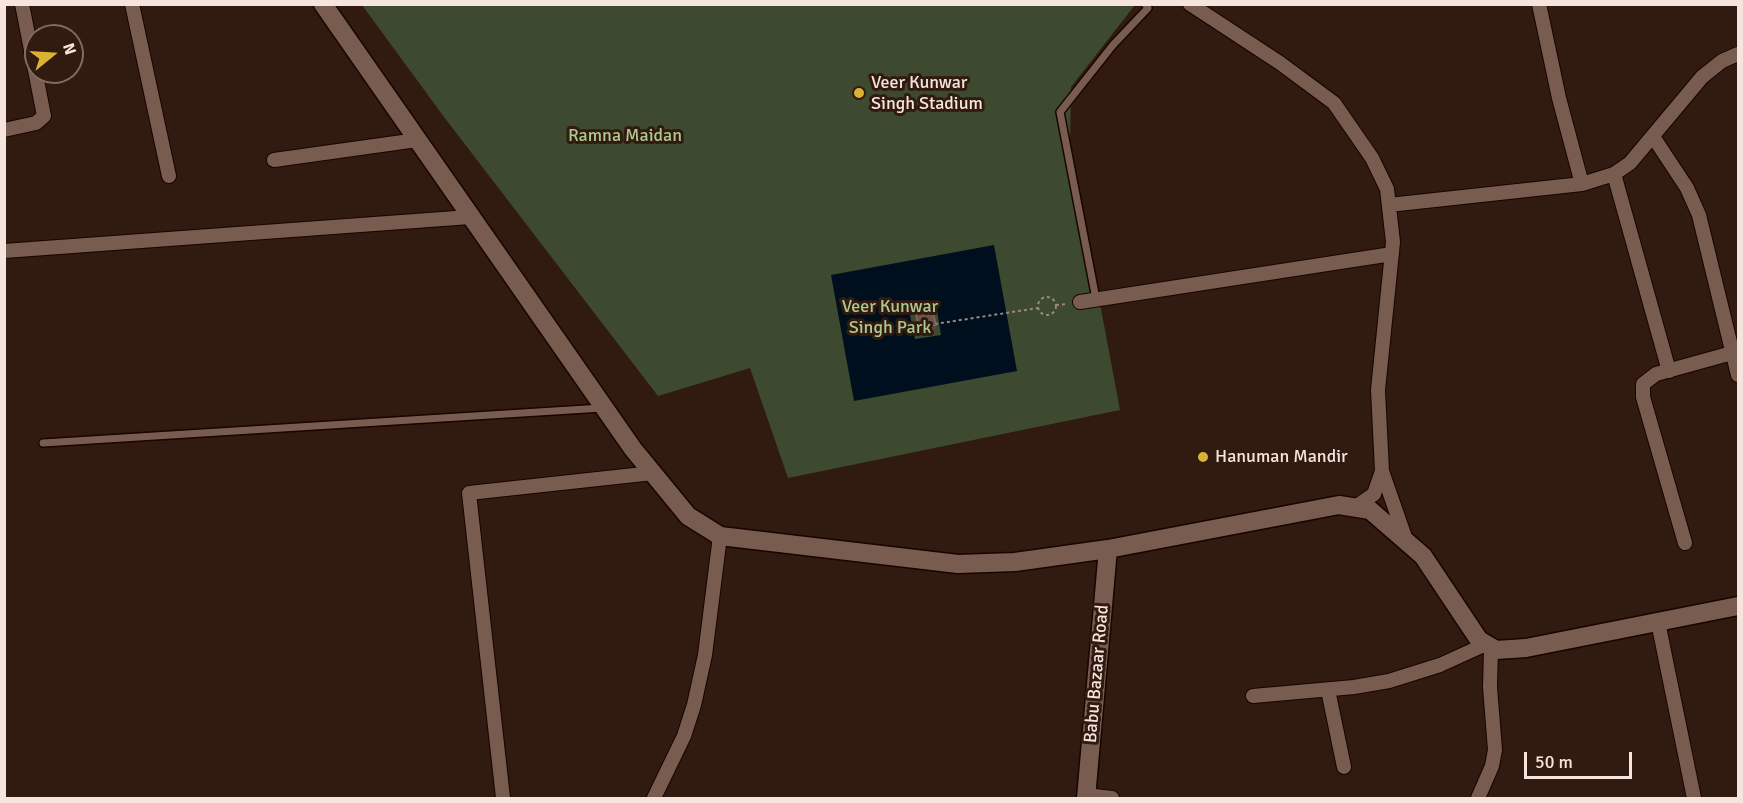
<!DOCTYPE html>
<style>
body{margin:0}
#map{position:relative;width:1743px;height:803px;overflow:hidden;background:#311a0f;font-family:Signika,sans-serif}
canvas{display:block}
.frame{position:absolute;inset:0;border:6px solid #f6e5de;pointer-events:none}
.north{position:absolute;left:24px;top:24px;width:60px;height:60px;box-sizing:border-box;background:#311a0f;border:2px solid #806b62;border-radius:50%;rotate:72deg;font-size:16px;font-weight:700;line-height:24px;text-align:center;color:#f6e5de}
.north::after{content:'';display:block;margin:auto;width:21px;height:27px;background:#dbb233;clip-path:polygon(50% 0,100% 100%,50% 72%,0 100%)}
.scale{position:absolute;left:1524px;top:752px;width:108px;height:27px;box-sizing:border-box;border:3px solid #f6e5de;border-top:0;padding-left:8px;font-size:18px;line-height:21px;white-space:nowrap;color:#f6e5de;-webkit-text-stroke:4px #311a0f;paint-order:stroke}
</style>
<div id="map">
<canvas width="1743" height="803"></canvas>
<div class="frame"></div>
<div class="north">N</div>
<div class="scale">50 m</div>
</div>
<script>
const context = document.querySelector('canvas').getContext('2d');
context.lineJoin = 'round';
function paint(path, color) {
  context.fillStyle = color;
  context.fill(path, 'evenodd');
}
function poly(rows) {
  const path = new Path2D();
  for (const r of rows) {
    if (r.length === 3) {
      path.moveTo(r[0] + r[2], r[1]);
      path.arc(r[0], r[1], r[2], 0, 2 * Math.PI);
      continue;
    }
    path.moveTo(r[0], r[1]);
    for (let i = 2; i < r.length; i += 2) path.lineTo(r[i], r[i + 1]);
  }
  return path;
}
function strokePath(path, color, width, dash) {
  context.strokeStyle = color;
  context.lineWidth = width;
  context.lineCap = dash ? 'butt' : 'round';
  context.setLineDash(dash || []);
  context.stroke(path);
}
function drawText(font, color, halo, rows, align = 'center') {
  context.font = font + ' Signika,sans-serif';
  context.lineWidth = 6;
  context.setLineDash([]);
  context.textBaseline = 'middle';
  context.strokeStyle = halo;
  context.fillStyle = color;
  for (const [text, x, y, turn = 0] of rows) {
    context.save();
    context.translate(x, y);
    context.rotate((+turn || 0) * Math.PI / 180);
    context.textAlign = isNaN(turn) ? turn : align;
    if (halo) context.strokeText(text, 0, 0);
    context.fillText(text, 0, 0);
    context.restore();
  }
}
paint(poly([
 [362,5,1135,5,1071,87,1070,144,1120,410,788,478,750,368,658,396,444,117]
]), '#3d4a30');
paint(poly([
 [994,245,1017,371,854,401,831,275],
 [937,310,941,335,915,339,910,315]
]), '#000f1e');
const lane = poly([
 [1096,299,1060,112,1113,45,1148,8,1145,4],
 [43,443,602,408]
]);
const street = poly([
 [132,4,169,176],
 [1190,4,1280,63,1334,103,1372,158,1387,189,1393,242,1378,390,1382,471,1374,494,1354,508],
 [4,130,36,123,44,116,22,4],
 [1654,138,1687,188,1699,215,1738,375],
 [274,160,417,140],
 [1614,174,1669,371],
 [1582,184,1614,174,1630,163,1702,77,1722,61,1738,54],
 [1389,205,1582,184,1559,98,1539,4],
 [4,251,470,217],
 [1080,302,1392,254],
 [1382,471,1406,540],
 [1685,543,1643,397,1643,384,1656,374,1732,353],
 [1658,622,1694,798],
 [1328,690,1344,767],
 [1253,696,1354,687,1389,681,1440,665,1484,645],
 [1086,795,1112,798],
 [503,798,469,493,653,473],
 [654,798,684,736,694,705,705,655,720,536],
 [1478,798,1492,766,1495,750,1490,687,1491,649]
]);
const secondary = poly([
 [323,4,633,449,688,516,720,536,958,564,1015,562,1108,549,1339,505,1370,510,1423,556,1479,640,1496,650,1526,648,1738,606],
 [1086,798,1108,549]
]);
strokePath(lane, '#180400', 10);
strokePath(street, '#180400', 16);
strokePath(secondary, '#180400', 21);
strokePath(poly([
 [1047,306,9],
 [1056,305,1068,304],
 [935,324,1038,308]
]), '#9b887f', 2, [3, 3]);
strokePath(lane, '#795c50', 7);
strokePath(street, '#795c50', 14);
strokePath(secondary, '#795c50', 18);
paint(poly([
 [916,314,936,325,936,329,918,332]
]), '#5c4238');
const building = poly([
 [933,312,936,325,918,328,916,314,933,312]
]);
paint(building, '#6c5449');
strokePath(building, '#826a61', 1.5);
for (const [x, y, r, color] of [
 [859,93,6,"#dbb233"],
 [1203,457,6,"#dbb233"]
]) {
  const dot = new Path2D();
  dot.arc(x, y, r, 0, 2 * Math.PI);
  context.fillStyle = color;
  context.fill(dot);
  strokePath(dot, '#311a0f', 2);
}
drawText('18px', '#f6e5de', '#311a0f', [
 ["Veer Kunwar",871,83],
 ["Singh Stadium",871,104],
 ["Hanuman Mandir",1215,457]
], 'left');
drawText('18px', '#abca8e', '#311a0f', [
 ["Ramna Maidan",625,136],
 ["Veer Kunwar",890,307],
 ["Singh Park",890,328]
]);
drawText('18px', '#f6e5de', '#311a0f', [
 ["Babu Bazaar Road",1097,674,-85]
]);
</script>
